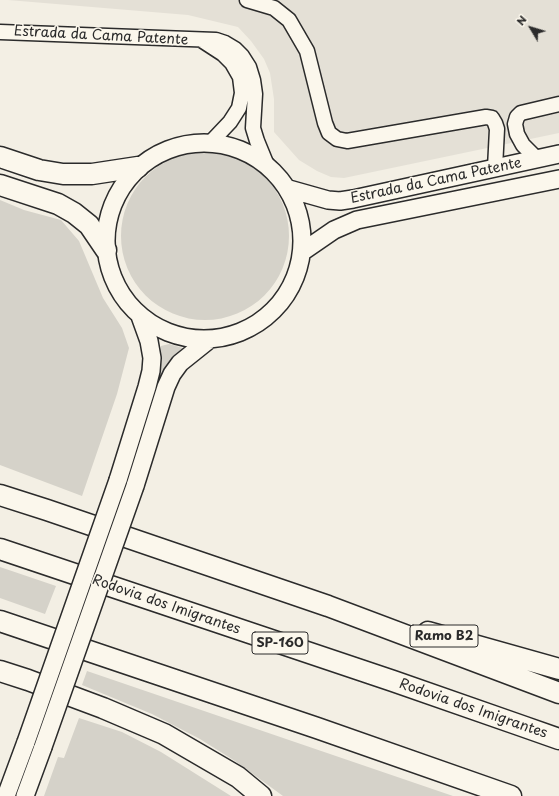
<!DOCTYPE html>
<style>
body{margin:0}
#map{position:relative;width:559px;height:796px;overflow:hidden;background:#f3efe4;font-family:"Playpen Sans",sans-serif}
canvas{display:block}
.north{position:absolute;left:511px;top:8px;width:40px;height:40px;-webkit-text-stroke:3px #fbf7ec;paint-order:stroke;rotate:308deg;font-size:11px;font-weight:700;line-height:16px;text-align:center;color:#2b2b2b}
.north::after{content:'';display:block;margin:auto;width:14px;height:18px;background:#2b2b2b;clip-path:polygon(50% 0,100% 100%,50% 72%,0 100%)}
</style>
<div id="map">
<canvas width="559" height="796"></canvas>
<div class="north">N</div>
</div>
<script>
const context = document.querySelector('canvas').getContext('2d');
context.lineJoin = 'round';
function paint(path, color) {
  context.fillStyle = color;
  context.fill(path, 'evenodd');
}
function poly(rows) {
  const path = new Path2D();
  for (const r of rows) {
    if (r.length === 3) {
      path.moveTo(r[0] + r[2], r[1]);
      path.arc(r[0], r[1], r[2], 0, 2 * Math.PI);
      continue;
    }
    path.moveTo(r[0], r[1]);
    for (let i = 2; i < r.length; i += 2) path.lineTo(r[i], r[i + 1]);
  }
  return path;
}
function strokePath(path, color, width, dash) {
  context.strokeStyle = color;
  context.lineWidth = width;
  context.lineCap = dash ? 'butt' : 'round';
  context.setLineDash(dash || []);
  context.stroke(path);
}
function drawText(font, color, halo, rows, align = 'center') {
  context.font = font + ' "Playpen Sans",sans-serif';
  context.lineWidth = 3;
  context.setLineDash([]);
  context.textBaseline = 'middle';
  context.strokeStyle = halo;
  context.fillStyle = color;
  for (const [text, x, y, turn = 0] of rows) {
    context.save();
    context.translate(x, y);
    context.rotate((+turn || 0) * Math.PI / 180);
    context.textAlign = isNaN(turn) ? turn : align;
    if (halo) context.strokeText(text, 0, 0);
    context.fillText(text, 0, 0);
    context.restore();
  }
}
paint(poly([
 [8,0,559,0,559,133,344,178,331,177,317,171,299,160,274,132,274,99,270,73,264,59,251,41,238,27,188,15]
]), '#e4e0d6');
paint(poly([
 [205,236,84],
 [0,200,24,210,61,220,79,241,103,298,122,328,129,348,117,394,82,496,0,465],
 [169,344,186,349,162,380,159,379,161,364,160,351,161,346],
 [0,567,56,586,45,614,0,598],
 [87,671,453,796,283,796,235,761,200,739,152,714,82,685],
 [79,718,122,732,161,752,231,796,44,796,58,757,64,758]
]), '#d5d2c9');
const minor = poly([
 [247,0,274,8,289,20,307,51,325,123,329,133,337,139,347,141,486,117,492,118,495,123,497,129,495,168],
 [0,32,216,40,225,43,235,49,242,56,249,67,253,80,255,94,253,128,257,141,266,163],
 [203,41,223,54,232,63,240,77,242,93,239,108,230,122,211,142],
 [537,159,523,145,517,134,515,124,517,117,521,113,559,104]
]);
const major = poly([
 [204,241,98],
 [289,189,328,200,340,201,353,199,559,154],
 [302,252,334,230,357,220,559,179],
 [118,480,147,387,151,371,152,358,149,341,140,316],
 [135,486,166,387,172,374,180,363,210,339],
 [6,796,26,742],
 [25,796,43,747]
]);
const highway = poly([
 [0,157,39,170,63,174,92,174,138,167],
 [0,185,58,204,74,213,89,225,106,250],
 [0,495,47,510,328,606,559,693],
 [0,549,393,681,522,726,559,739],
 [0,621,317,728,511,796],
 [428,632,559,669],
 [0,671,28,680,103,708,164,734,238,777,261,796]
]);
strokePath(minor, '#2b2b2b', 17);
strokePath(major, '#2b2b2b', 20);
strokePath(highway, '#2b2b2b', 23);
strokePath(minor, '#fbf7ec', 14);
strokePath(major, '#fbf7ec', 17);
strokePath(highway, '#fbf7ec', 20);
const majorBridge = poly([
 [26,742,118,480],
 [43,747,135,486]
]);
strokePath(majorBridge, '#2b2b2b', 20, []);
strokePath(majorBridge, '#fbf7ec', 17);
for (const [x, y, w] of [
 [444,636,68],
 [280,643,56]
]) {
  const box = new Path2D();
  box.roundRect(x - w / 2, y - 11, w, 22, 3);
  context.fillStyle = '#fbf7ec';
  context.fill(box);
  strokePath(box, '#2b2b2b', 1);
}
drawText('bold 13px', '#2b2b2b', null, [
 ["Ramo B2",444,636],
 ["SP-160",280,643]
]);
drawText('14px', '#2b2b2b', '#fbf7ec', [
 ["Estrada da Cama Patente",101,36,3],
 ["Estrada da Cama Patente",436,181,-12],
 ["Rodovia dos Imigrantes",166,605,19],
 ["Rodovia dos Imigrantes",473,709,19]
]);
</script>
